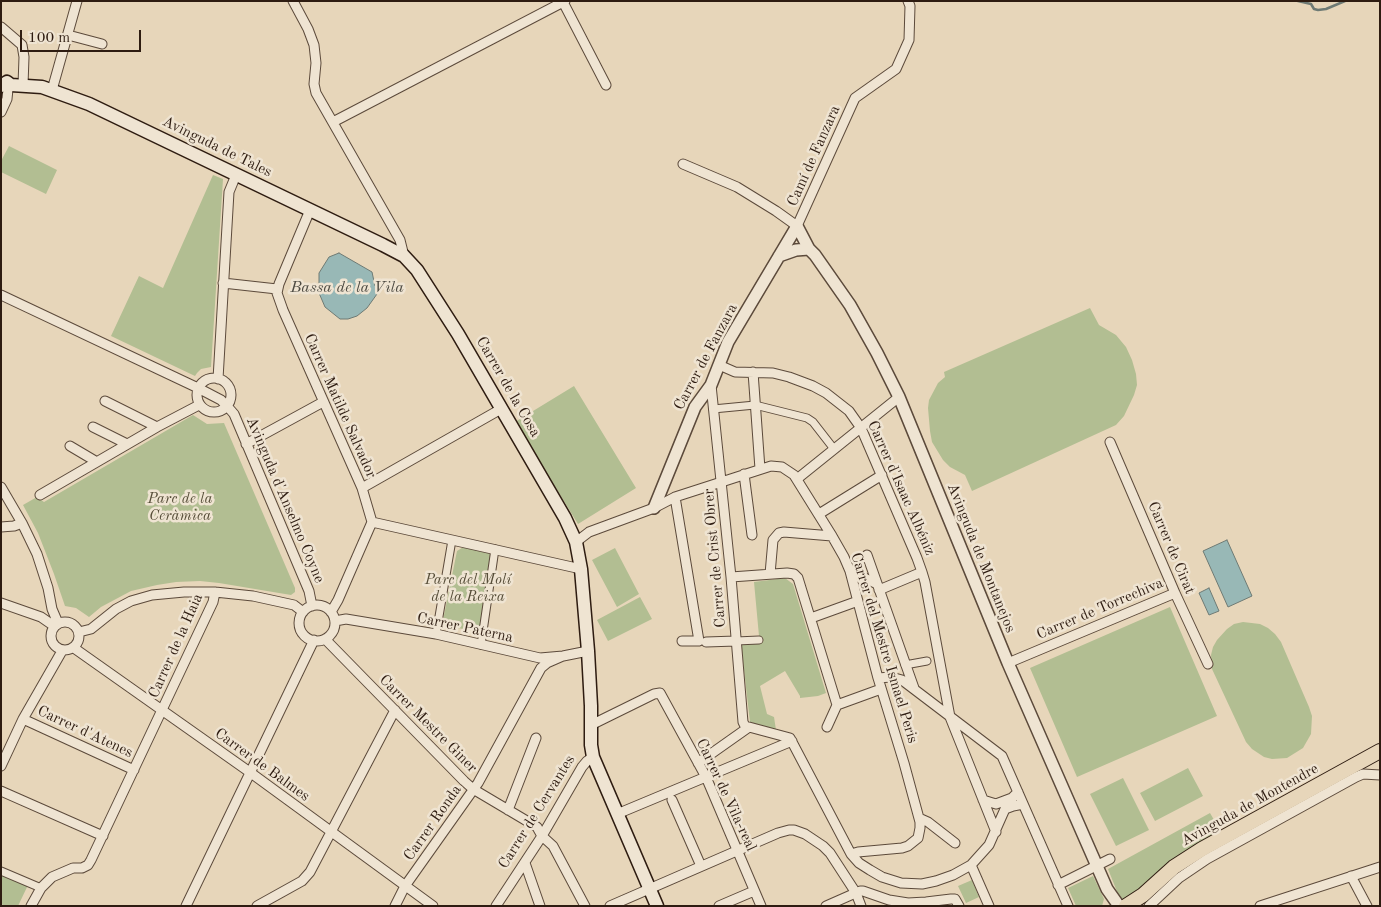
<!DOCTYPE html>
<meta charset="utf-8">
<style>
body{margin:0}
#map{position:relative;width:1381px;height:907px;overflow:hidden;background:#e7d6ba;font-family:"Old Standard TT",serif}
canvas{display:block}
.frame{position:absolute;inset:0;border:2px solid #2e1c11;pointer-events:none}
.scale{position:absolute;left:20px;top:30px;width:121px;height:22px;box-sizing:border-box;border:2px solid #2e1c11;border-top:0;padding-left:6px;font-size:15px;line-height:18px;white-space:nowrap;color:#2e1c11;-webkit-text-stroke:4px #efe4d2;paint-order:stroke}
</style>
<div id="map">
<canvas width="1381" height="907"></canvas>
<div class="frame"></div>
<div class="scale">100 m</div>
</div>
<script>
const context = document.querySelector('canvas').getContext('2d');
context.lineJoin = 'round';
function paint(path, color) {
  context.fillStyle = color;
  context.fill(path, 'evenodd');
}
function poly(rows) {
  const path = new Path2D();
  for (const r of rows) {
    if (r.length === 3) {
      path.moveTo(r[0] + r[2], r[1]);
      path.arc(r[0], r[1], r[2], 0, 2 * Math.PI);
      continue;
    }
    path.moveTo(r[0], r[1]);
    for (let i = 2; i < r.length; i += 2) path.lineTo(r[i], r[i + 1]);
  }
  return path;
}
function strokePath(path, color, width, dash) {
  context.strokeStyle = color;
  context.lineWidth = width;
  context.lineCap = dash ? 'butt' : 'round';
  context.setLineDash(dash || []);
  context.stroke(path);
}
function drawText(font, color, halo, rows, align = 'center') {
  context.font = font + ' "Old Standard TT",serif';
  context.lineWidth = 5;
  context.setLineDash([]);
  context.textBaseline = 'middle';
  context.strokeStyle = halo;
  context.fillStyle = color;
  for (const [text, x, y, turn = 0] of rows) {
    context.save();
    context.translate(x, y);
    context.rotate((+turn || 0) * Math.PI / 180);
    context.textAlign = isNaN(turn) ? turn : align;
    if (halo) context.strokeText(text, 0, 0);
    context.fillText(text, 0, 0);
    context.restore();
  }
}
paint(poly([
 [9,146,57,170,46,194,1,172,1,161],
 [213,175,223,179,211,367,201,369,197,373,195,376,111,336,139,276,163,288],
 [1090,308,1099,325,1116,335,1126,347,1132,360,1136,374,1137,385,1134,395,1124,416,1116,425,972,491,965,475,950,467,943,460,932,442,930,431,928,408,929,400,938,383,945,377,944,372],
 [574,386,636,488,578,524,515,422],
 [193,415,207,424,224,423,295,588,295,592,291,595,219,583,200,581,176,582,157,585,131,591,101,607,89,617,76,608,65,606,54,574,38,533,23,505,37,497,44,502],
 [465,546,488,550,494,558,480,627,474,631,447,626,443,620,457,551],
 [615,548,639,594,617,607,592,560],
 [785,578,793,584,826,693,818,696,800,698,800,696,785,671,760,686,767,714,774,717,776,730,750,722,741,644,762,642,759,636,754,582],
 [640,597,652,619,608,641,597,620],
 [1170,607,1217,716,1077,777,1030,668],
 [1243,622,1260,624,1268,628,1275,634,1281,642,1309,707,1312,716,1311,734,1303,748,1287,758,1272,759,1264,757,1252,749,1246,742,1212,669,1211,655,1213,647,1217,640,1227,629,1234,624],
 [1188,768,1203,796,1155,821,1140,793],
 [1123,778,1149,830,1116,846,1090,794],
 [1210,813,1221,832,1125,902,1120,899,1108,869],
 [1,873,28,885,18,906,5,906,1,904],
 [1093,876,1104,899,1102,906,1076,906,1068,888],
 [972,880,979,897,966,903,958,886]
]), '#b2be92');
const water = poly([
 [339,253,372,272,375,286,382,287,367,308,357,316,348,319,340,319,325,307,319,293,319,273,329,257,339,253],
 [1227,540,1252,596,1228,607,1203,551,1227,540],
 [1209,588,1219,611,1209,615,1199,593,1209,588]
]);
paint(water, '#98b8b6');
strokePath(water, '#6e7a74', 1);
strokePath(poly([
 [1298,1,1311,4,1314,9,1318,10,1326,9,1345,1]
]), '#6e7a74', 2.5);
const pedestrian = poly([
 [713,409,755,405,807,418,813,422,834,449],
 [436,634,452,540],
 [736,641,759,640],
 [481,645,495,549],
 [905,665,927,661],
 [1,871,41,888]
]);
const minor = poly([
 [293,1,308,29,314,45,316,63,314,84,316,93,400,240,404,256],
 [563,2,606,85],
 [1,27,22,45,24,57,23,85],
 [68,35,102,44],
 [52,90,77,1],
 [1,112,7,99,8,89],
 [333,122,565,1],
 [683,164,737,187,776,211,797,226,855,98,896,69,909,40,910,6,908,1],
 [310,210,279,284,277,293,283,310,362,488,372,522,338,600,331,612],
 [223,283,277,289],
 [1,295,198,388,221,400,227,406,234,414,309,591,312,606],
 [719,365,735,372,773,373,789,377,813,386,826,393,849,411,861,428,917,558,922,572,925,582,950,717,996,832],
 [753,372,760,469],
 [214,395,17],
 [218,379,229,192,236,175],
 [711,385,731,577,743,722,746,728],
 [105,401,157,427],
 [93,427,127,444],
 [1110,442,1175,593,1208,664],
 [246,444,323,402],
 [70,446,97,462],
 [744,474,752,535],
 [797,479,899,397],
 [1,487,22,523,37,554,48,588,52,609,58,623],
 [362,488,501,409],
 [40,495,157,427,199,405],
 [675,497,699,641,682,641],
 [819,514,882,475],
 [372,522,581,569],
 [1,527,14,526,22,523],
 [576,542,589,532,654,508,675,497,771,466,782,467,794,475,832,536,844,557,850,571,878,678,904,763,920,822,920,828,918,838,908,846,902,848,858,852,851,854],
 [867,555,914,688],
 [850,571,877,584],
 [770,574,773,540,779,533,784,532,832,536],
 [731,577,787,573,794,574,798,578,837,705,827,727],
 [879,590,922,572],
 [1,603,41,617,54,626],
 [317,623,18],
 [811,618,858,601],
 [335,621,346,619,436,634,540,658,563,656,588,651],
 [65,636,14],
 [79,632,91,629,116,609,131,601,152,595,184,592,215,592,253,596,294,605,303,612],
 [325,639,464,781,473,789,537,827,542,836,553,846,585,906],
 [706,642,736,641],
 [74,648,251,773,433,906],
 [1008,663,1175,593],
 [878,678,891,677,902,680,1002,756,1068,906],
 [837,705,881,689],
 [23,719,134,770],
 [591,725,654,694,660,693,706,777,761,906],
 [698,763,749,727,790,738,851,854,859,863,870,870,882,877,901,883,922,884,936,881,953,875,971,865,989,845,1005,809,1013,806,1023,804],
 [1,766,23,719,62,651],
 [1,791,103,836],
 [672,800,701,866],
 [983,800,996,804,1012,798,1018,792],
 [508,810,536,738],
 [617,814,792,741],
 [919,818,928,822,955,843],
 [525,863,540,906],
 [971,865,989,906],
 [1351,876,1367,906],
 [1058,885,1110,859],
 [31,906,41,888,52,877,73,868,82,868,88,865,91,860,213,602,215,592],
 [186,906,314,640],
 [257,906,302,881,310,872,395,710],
 [395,906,405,886,478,783,541,668,547,663,563,656],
 [496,906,542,836,582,767,587,761,593,757],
 [610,906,778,833,789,830,794,830,805,834,823,846,830,853,856,893,861,906],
 [719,906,754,891],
 [826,906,860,891,863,891,889,900,908,903,926,902,951,899,955,899,959,906],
 [1149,906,1179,878,1207,859,1356,777,1363,774,1380,775],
 [1260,906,1380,867]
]);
const tertiary = poly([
 [779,256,796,250,809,249],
 [654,508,695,407,711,385,728,342,797,226,809,249,815,255,850,305,877,353,899,397,1008,663,1107,889,1119,906]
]);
const secondary = poly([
 [1,86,7,82,11,85,42,87,89,104,383,245,404,256,417,270,458,334,565,518,576,542,581,569,588,651,591,706,591,745,593,757,657,906]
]);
const primary = poly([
 [1126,906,1143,895,1174,867,1202,849,1380,751]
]);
strokePath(pedestrian, '#5c4a3b', 9);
strokePath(minor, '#5c4a3b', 11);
strokePath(tertiary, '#5c4a3b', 14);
strokePath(secondary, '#2e1c11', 15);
strokePath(primary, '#2e1c11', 16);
strokePath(pedestrian, '#efe4d2', 7);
strokePath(minor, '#efe4d2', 9);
strokePath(tertiary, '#efe4d2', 11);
strokePath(secondary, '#efe4d2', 12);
strokePath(primary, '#e7d6ba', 14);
drawText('15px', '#2e1c11', '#efe4d2', [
 ["Avinguda de Tales",217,147,26],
 ["Camí de Fanzara",814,156,-66],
 ["Carrer de Fanzara",706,357,-62],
 ["Carrer de la Cosa",508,387,60],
 ["Carrer Matilde Salvador",340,406,66],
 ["Carrer d'Isaac Albéniz",901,488,66],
 ["Avinguda d'Anselmo Coyne",285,500,67],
 ["Carrer de Cirat",1171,548,67],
 ["Carrer de Crist Obrer",715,558,-95],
 ["Avinguda de Montanejos",981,558,68],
 ["Carrer de Torrechiva",1100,609,-23],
 ["Carrer Paterna",465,628,12],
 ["Carrer de la Haia",176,646,-66],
 ["Carrer del Mestre Ismael Peris",884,648,73],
 ["Carrer Mestre Giner",428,724,45],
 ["Carrer d'Atenes",85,732,25],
 ["Carrer de Balmes",262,765,36],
 ["Carrer de Vila-real",726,795,65],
 ["Avinguda de Montendre",1250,805,-29],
 ["Carrer de Cervantes",537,812,-58],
 ["Carrer Ronda",433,823,-55]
]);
drawText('italic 15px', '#564d38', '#efe4d2', [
 ["Parc de la",180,499],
 ["Ceràmica",180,516],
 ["Parc del Molí",468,580],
 ["de la Reixa",468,597]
]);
drawText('italic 16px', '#4e4b43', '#efe4d2', [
 ["Bassa de la Vila",347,288]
]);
</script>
